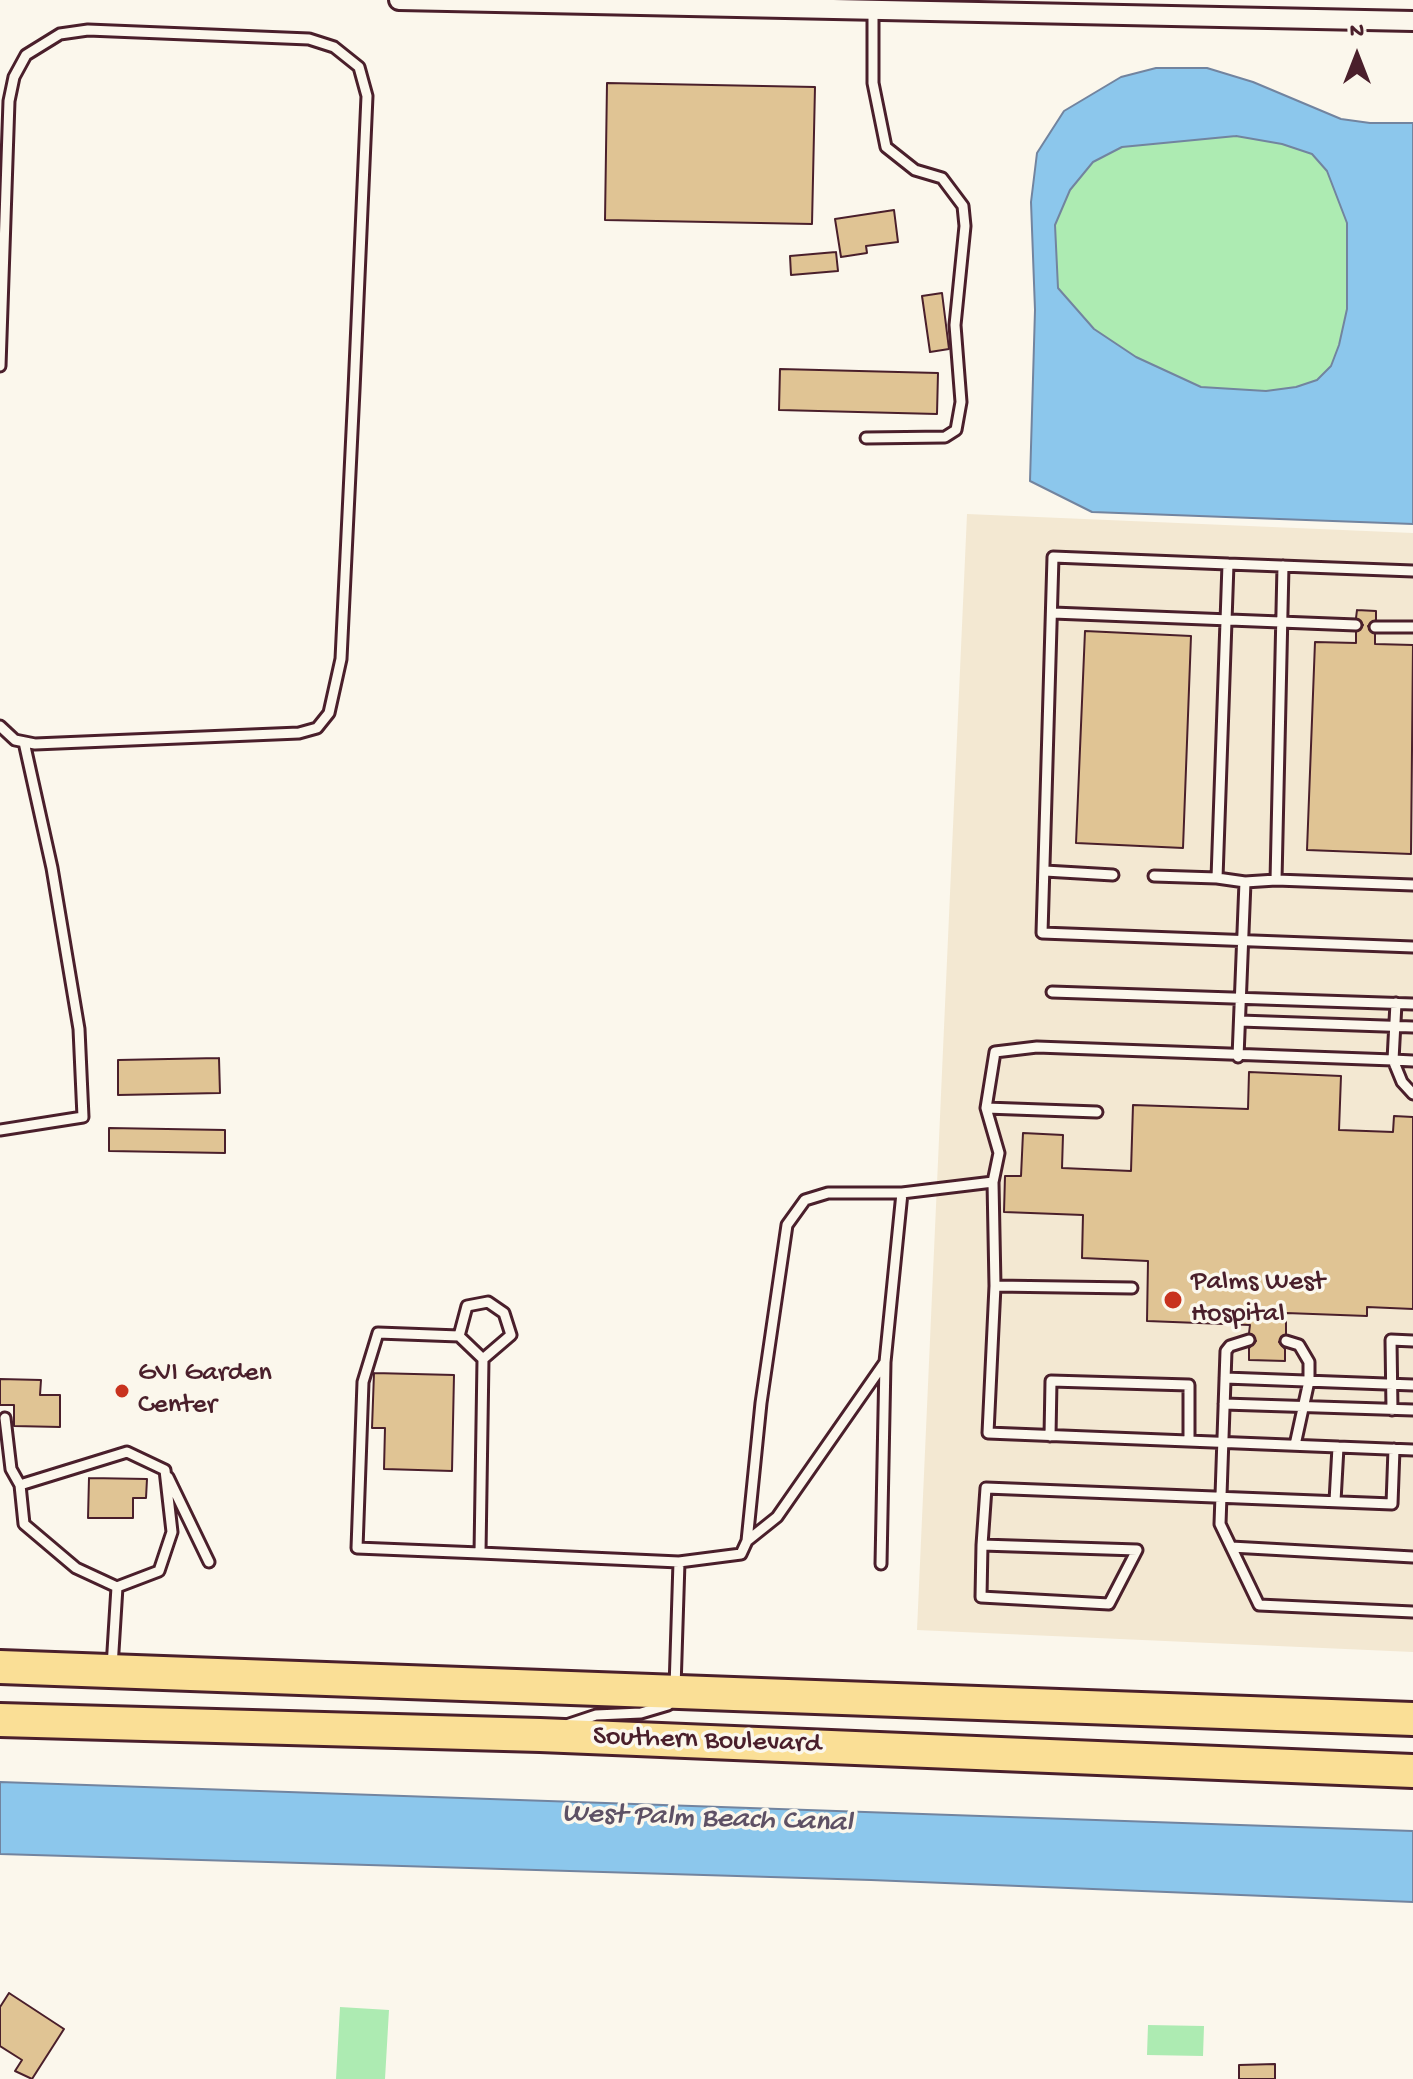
<!DOCTYPE html>
<style>
body{margin:0}
#map{position:relative;width:1413px;height:2079px;overflow:hidden;background:#fbf7ec;font-family:"Gochi Hand",sans-serif}
canvas{display:block}
.north{position:absolute;left:1317px;top:16px;width:80px;height:80px;-webkit-text-stroke:6px #fbf7ec;paint-order:stroke;rotate:0deg;font-size:22px;font-weight:700;line-height:32px;text-align:center;color:#4a1f2b}
.north::after{content:'';display:block;margin:auto;width:28px;height:36px;background:#4a1f2b;clip-path:polygon(50% 0,100% 100%,50% 72%,0 100%)}
</style>
<div id="map">
<canvas width="1413" height="2079"></canvas>
<div class="north">N</div>
</div>
<script>
const context = document.querySelector('canvas').getContext('2d');
context.lineJoin = 'round';
function paint(path, color) {
  context.fillStyle = color;
  context.fill(path, 'evenodd');
}
function poly(rows) {
  const path = new Path2D();
  for (const r of rows) {
    path.moveTo(r[0], r[1]);
    for (let i = 2; i < r.length; i += 2) path.lineTo(r[i], r[i + 1]);
  }
  return path;
}
function strokePath(path, color, width, dash) {
  context.strokeStyle = color;
  context.lineWidth = width;
  context.lineCap = dash ? 'butt' : 'round';
  context.setLineDash(dash || []);
  context.stroke(path);
}
function drawText(font, color, halo, rows, align = 'center') {
  context.font = font + ' "Gochi Hand",sans-serif';
  context.lineWidth = 7;
  context.setLineDash([]);
  context.textBaseline = 'middle';
  context.strokeStyle = halo;
  context.fillStyle = color;
  for (const [text, x, y, turn = 0] of rows) {
    context.save();
    context.translate(x, y);
    context.rotate((+turn || 0) * Math.PI / 180);
    context.textAlign = isNaN(turn) ? turn : align;
    if (halo) context.strokeText(text, 0, 0);
    context.fillText(text, 0, 0);
    context.restore();
  }
}
paint(poly([
 [967,514,1413,533,1413,1652,917,1630]
]), '#f3e8d2');
paint(poly([
 [1236,136,1282,144,1312,154,1327,171,1347,223,1347,309,1339,345,1331,366,1317,381,1296,387,1266,391,1202,387,1136,357,1094,329,1058,288,1055,225,1070,190,1093,162,1122,147],
 [340,2007,389,2010,385,2079,336,2079],
 [1148,2025,1204,2026,1203,2056,1147,2055]
]), '#adebb2');
const water = poly([
 [1156,68,1207,68,1253,82,1341,119,1370,123,1413,123,1413,524,1092,512,1030,481,1035,310,1031,202,1037,153,1064,111,1121,77,1156,68],
 [1236,136,1282,144,1312,154,1327,171,1347,223,1347,309,1339,345,1331,366,1317,380,1296,387,1266,391,1201,387,1136,357,1094,329,1058,288,1055,225,1070,190,1093,162,1122,147,1236,136],
 [0,1782,1413,1831,1413,1902,871,1880,0,1854,0,1782]
]);
paint(water, '#8cc7ec');
strokePath(water, '#72849f', 2);
const building = poly([
 [607,83,815,87,812,224,605,220,607,83],
 [894,210,898,242,866,246,867,253,841,257,835,219,894,210],
 [836,252,838,271,791,275,790,256,836,252],
 [942,293,949,349,930,352,922,296,942,293],
 [780,369,938,373,937,414,779,410,780,369],
 [1357,610,1376,611,1376,620,1368,626,1375,634,1375,644,1413,645,1411,854,1307,850,1315,642,1356,643,1356,632,1363,625,1356,618,1357,610],
 [1085,631,1191,636,1183,848,1076,843,1085,631],
 [219,1058,220,1093,118,1095,118,1060,219,1058],
 [1249,1072,1341,1076,1339,1130,1393,1132,1394,1116,1413,1117,1413,1309,1367,1307,1367,1316,1286,1313,1286,1334,1279,1342,1285,1349,1285,1361,1249,1360,1249,1348,1256,1341,1249,1333,1250,1325,1147,1321,1148,1261,1082,1258,1083,1215,1004,1212,1005,1176,1021,1176,1023,1133,1063,1135,1062,1168,1131,1171,1133,1105,1248,1109,1249,1072],
 [109,1128,225,1130,225,1153,109,1151,109,1128],
 [374,1373,454,1375,452,1471,384,1469,385,1428,372,1428,374,1373],
 [0,1379,41,1380,40,1395,60,1395,60,1427,14,1426,14,1405,0,1405,0,1379],
 [89,1478,147,1479,146,1498,133,1498,133,1518,88,1518,89,1478],
 [9,1993,64,2029,32,2079,15,2071,22,2060,0,2046,0,2007,9,1993],
 [1275,2064,1275,2079,1239,2079,1239,2065,1275,2064]
]);
paint(building, '#e0c494');
strokePath(building, '#4a1f2b', 2);
const service = poly([
 [0,366,9,101,14,77,26,55,60,34,88,30,309,39,334,47,359,67,367,96,354,390,341,659,329,713,317,728,299,733,35,744,15,740,0,726],
 [866,438,945,437,956,430,961,402,955,325,965,226,963,206,942,178,915,170,886,147,873,83,873,10],
 [1228,564,1413,571],
 [1283,566,1276,880,1245,882,1217,878,1228,564,1053,557,1042,933,1413,947],
 [1053,613,1356,625],
 [1375,627,1413,627],
 [1045,871,1113,875],
 [1154,876,1217,878],
 [1276,880,1413,885],
 [1052,992,1413,1004],
 [1396,1003,1393,1060,1413,1061],
 [1240,1021,1413,1027],
 [1238,1057,1245,882],
 [986,1108,999,1153,993,1182,995,1286,1132,1288],
 [1097,1112,986,1108,995,1052,1037,1047,1393,1060,1402,1082,1413,1094],
 [0,1130,83,1117,79,1029,52,868,24,742],
 [995,1286,988,1433,1413,1450],
 [459,1336,467,1306,488,1302,504,1313,511,1335,483,1359],
 [1249,1340,1230,1346,1226,1351,1220,1524,1259,1605,1413,1612],
 [1286,1341,1299,1345,1309,1362,1309,1381,1295,1445],
 [1225,1378,1413,1385],
 [1224,1404,1413,1410],
 [1392,1410,1391,1340,1413,1341],
 [5,1418,11,1469,20,1485],
 [1050,1436,1051,1381,1189,1385,1189,1440],
 [168,1477,209,1562],
 [1335,1501,1338,1447],
 [747,1541,777,1517,885,1362,902,1193],
 [982,1545,981,1597,1109,1604,1137,1550,982,1545,986,1488,1392,1504,1394,1449],
 [1231,1547,1413,1557],
 [480,1553,357,1548,363,1382,378,1333,459,1336,483,1359,480,1553,679,1562,675,1688],
 [679,1562,741,1554,747,1541,761,1403,787,1225,805,1200,828,1193,902,1193,993,1182],
 [881,1564,885,1362],
 [112,1667,117,1587,159,1571,172,1532,165,1470,127,1452,20,1485,24,1524,76,1568,117,1587],
 [569,1724,596,1715,641,1713,668,1705]
]);
const minor = poly([
 [399,0,1413,21]
]);
const trunk = poly([
 [0,1667,1413,1719],
 [0,1720,540,1735,1413,1771]
]);
strokePath(service, '#4a1f2b', 15);
strokePath(minor, '#4a1f2b', 24);
strokePath(trunk, '#4a1f2b', 38);
strokePath(service, '#fbf7ec', 9);
strokePath(minor, '#fbf7ec', 18);
strokePath(trunk, '#fadf96', 32);
for (const [x, y, r, color] of [
 [1173,1300,10,"#c8321e"],
 [122,1391,8,"#c8321e"]
]) {
  const dot = new Path2D();
  dot.arc(x, y, r, 0, 2 * Math.PI);
  context.fillStyle = color;
  context.fill(dot);
  strokePath(dot, '#fbf7ec', 3);
}
drawText('28px', '#4a1f2b', '#fbf7ec', [
 ["Palms West",1191,1284],
 ["Hospital",1191,1316],
 ["GVI Garden",138,1375],
 ["Center",138,1407]
], 'left');
drawText('28px', '#4a1f2b', '#fbf7ec', [
 ["Southern Boulevard",707,1742,2]
]);
drawText('italic 30px', '#5e5165', '#fbf7ec', [
 ["West Palm Beach Canal",707,1820,2]
]);
</script>
